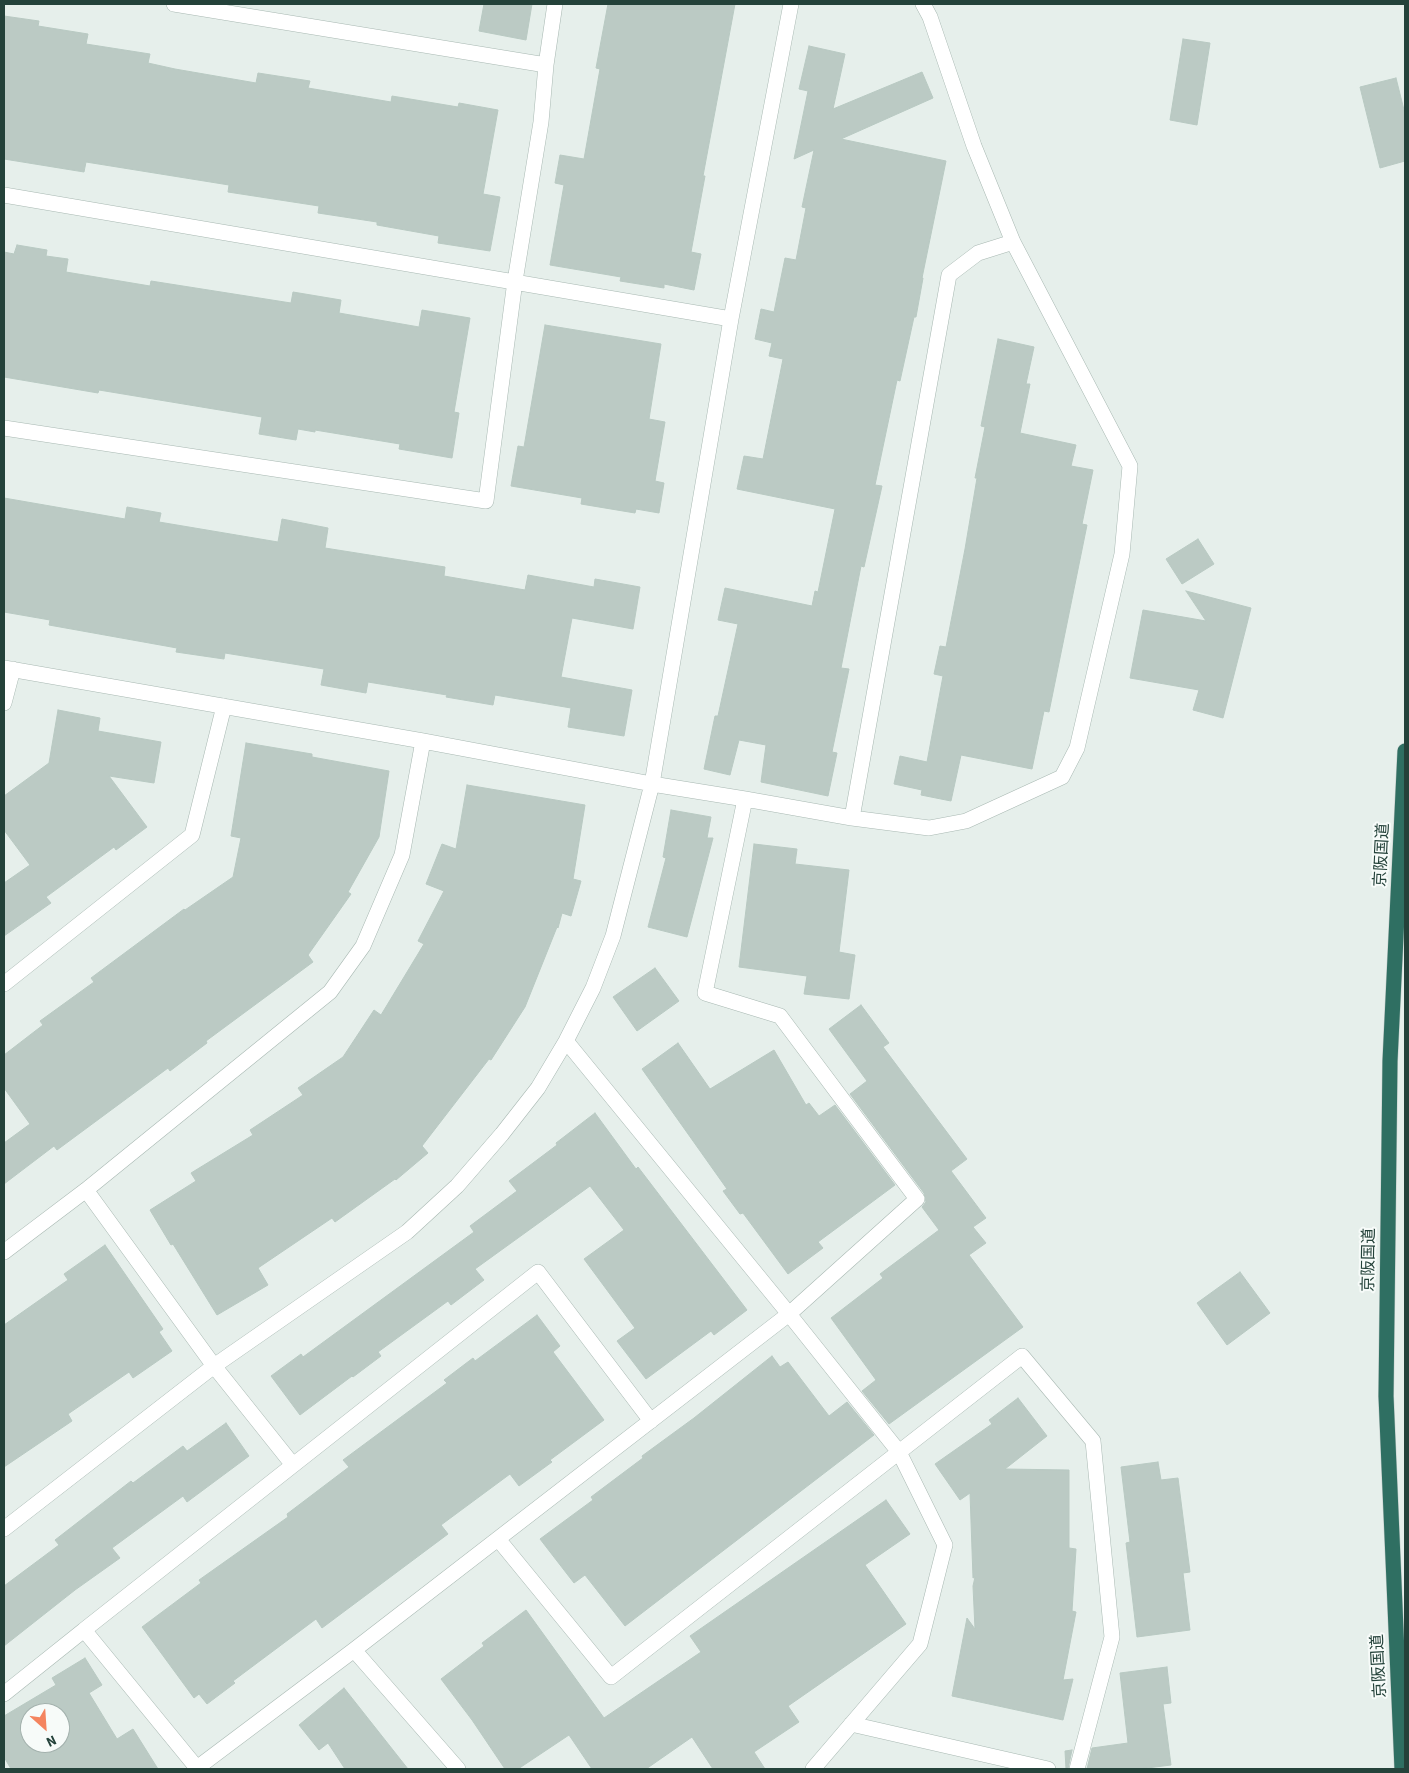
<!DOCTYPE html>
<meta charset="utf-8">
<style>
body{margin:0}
#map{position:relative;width:1409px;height:1773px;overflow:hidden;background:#e6efeb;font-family:"Source Sans 3",sans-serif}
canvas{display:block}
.frame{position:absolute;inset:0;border:5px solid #24423a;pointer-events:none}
.north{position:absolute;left:20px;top:1703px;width:50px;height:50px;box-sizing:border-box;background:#f7fbf9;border:1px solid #a3b1ad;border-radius:50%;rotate:154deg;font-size:14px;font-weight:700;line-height:20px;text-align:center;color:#24423a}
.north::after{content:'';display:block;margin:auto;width:18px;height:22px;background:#f4845f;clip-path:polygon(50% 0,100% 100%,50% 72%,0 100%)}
</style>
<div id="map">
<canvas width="1409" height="1773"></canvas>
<div class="frame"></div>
<div class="north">N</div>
</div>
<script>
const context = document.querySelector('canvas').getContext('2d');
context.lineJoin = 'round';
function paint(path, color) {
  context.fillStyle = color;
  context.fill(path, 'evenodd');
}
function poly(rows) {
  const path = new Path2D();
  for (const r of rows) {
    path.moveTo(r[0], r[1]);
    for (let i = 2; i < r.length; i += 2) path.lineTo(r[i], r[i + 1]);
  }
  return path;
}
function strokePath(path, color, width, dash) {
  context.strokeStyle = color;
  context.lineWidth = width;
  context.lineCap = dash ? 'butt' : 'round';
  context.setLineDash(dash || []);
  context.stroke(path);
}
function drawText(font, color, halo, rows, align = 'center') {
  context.font = font + ' "Source Sans 3","Noto Sans JP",sans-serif';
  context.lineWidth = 4;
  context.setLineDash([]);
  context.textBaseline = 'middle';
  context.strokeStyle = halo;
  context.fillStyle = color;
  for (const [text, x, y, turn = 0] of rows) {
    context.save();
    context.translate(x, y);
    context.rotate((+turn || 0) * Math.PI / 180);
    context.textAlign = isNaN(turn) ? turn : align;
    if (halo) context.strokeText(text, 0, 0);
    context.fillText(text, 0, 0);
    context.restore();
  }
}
const building = poly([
 [484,4,532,4,526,40,479,31,484,4],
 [608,4,735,4,703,176,705,176,691,252,701,254,694,290,664,284,664,288,620,281,621,277,550,265,564,185,555,183,560,155,584,159,600,69,596,68,608,4],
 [4,16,39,21,38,26,88,34,86,44,150,54,148,63,175,69,256,83,258,73,310,81,308,88,391,102,392,96,458,107,459,103,498,110,483,194,500,197,490,251,438,243,439,236,377,225,377,222,318,213,319,206,228,192,229,185,86,162,84,172,4,159,4,16],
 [1183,39,1210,43,1197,125,1170,120,1183,39],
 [809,46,845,54,833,109,922,72,933,98,841,139,946,161,922,278,923,278,916,317,914,317,900,381,897,380,875,485,882,486,864,567,861,566,841,668,849,669,832,752,837,753,828,796,761,782,766,745,739,740,730,775,704,769,715,716,718,716,738,624,718,620,725,588,812,606,815,591,818,592,835,509,737,489,744,456,763,459,783,359,769,356,772,343,755,339,761,309,774,312,785,258,796,260,806,208,802,207,814,150,794,159,808,91,799,89,809,46],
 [1396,78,1405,114,1405,161,1380,168,1360,87,1396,78],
 [17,245,47,250,46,256,68,259,66,272,150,286,151,281,291,303,293,292,341,300,339,313,419,327,422,310,470,318,454,412,459,413,452,458,399,449,400,444,315,430,315,432,298,429,296,440,259,434,262,417,99,390,98,393,4,377,4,252,14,254,17,245],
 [545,325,661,344,649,419,665,422,655,481,664,483,659,513,636,509,635,513,581,504,582,498,511,486,518,446,524,447,545,325],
 [998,339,1034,347,1026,384,1030,384,1020,433,1076,445,1071,466,1093,470,1082,524,1087,525,1049,712,1044,711,1032,769,961,755,951,801,921,795,922,790,894,784,900,756,927,762,943,676,934,674,940,646,946,647,965,549,977,478,975,478,985,427,981,426,998,339],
 [4,498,125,519,127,507,161,513,159,522,278,542,282,519,328,528,325,548,445,567,444,576,525,590,528,575,594,587,595,579,640,587,633,629,572,618,561,677,632,690,624,736,568,727,571,708,495,695,493,705,446,697,447,695,368,682,366,693,321,685,324,669,225,653,224,659,176,652,177,648,49,625,50,620,4,612,4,498],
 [1198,539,1214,564,1182,584,1166,559,1198,539],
 [1186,591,1251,608,1223,718,1193,710,1199,690,1130,678,1143,610,1206,621,1186,591],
 [58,710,100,718,98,731,161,742,154,783,109,776,147,827,116,850,114,847,46,897,51,903,4,936,4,883,30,865,4,830,4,796,49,763,58,710],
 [246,743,312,754,312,757,389,771,379,837,348,892,351,894,308,955,313,962,206,1041,207,1043,170,1071,168,1068,57,1150,54,1146,4,1184,4,1143,30,1124,4,1088,4,1055,43,1025,40,1021,94,982,91,978,184,909,185,910,233,877,241,838,231,836,246,743],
 [467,785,585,805,573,879,581,881,571,916,562,913,558,928,557,927,525,1007,491,1060,489,1059,422,1146,428,1153,396,1180,395,1179,335,1222,332,1218,258,1268,268,1285,217,1315,173,1244,171,1245,150,1210,196,1181,191,1173,253,1135,250,1130,303,1095,298,1088,343,1057,374,1010,381,1015,424,944,418,941,444,891,426,884,442,844,456,849,467,785],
 [671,810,711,817,707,838,713,838,687,937,648,927,666,858,663,857,671,810],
 [754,844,797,849,795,864,849,870,839,952,855,955,849,999,804,994,807,976,739,967,754,844],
 [655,968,679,1001,637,1031,613,997,655,968],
 [861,1005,889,1043,883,1047,967,1159,951,1171,986,1218,973,1227,986,1243,969,1255,1023,1327,889,1424,862,1391,876,1380,831,1318,883,1278,880,1274,939,1230,922,1207,926,1202,924,1193,850,1094,867,1081,829,1029,861,1005],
 [678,1043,710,1089,774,1050,806,1105,809,1103,819,1116,835,1105,895,1185,818,1242,823,1248,788,1274,743,1213,740,1214,723,1191,727,1189,642,1069,678,1043],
 [595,1113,636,1169,638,1167,747,1310,714,1335,711,1331,646,1379,617,1341,635,1328,584,1259,624,1230,590,1186,475,1269,484,1280,451,1305,448,1301,378,1352,381,1356,353,1377,352,1376,300,1415,271,1376,301,1354,303,1357,474,1232,470,1226,517,1191,509,1181,557,1145,556,1143,595,1113],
 [105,1245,163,1329,159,1332,172,1351,133,1378,129,1372,68,1414,72,1421,4,1467,4,1325,68,1280,64,1274,105,1245],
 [1240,1272,1270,1313,1227,1345,1197,1303,1240,1272],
 [537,1315,560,1346,553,1352,604,1420,550,1460,552,1462,519,1486,510,1474,441,1525,448,1534,322,1628,316,1619,233,1681,235,1683,207,1704,199,1694,194,1698,142,1627,201,1583,199,1580,288,1517,287,1514,349,1467,343,1460,447,1383,444,1380,473,1358,475,1361,537,1315],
 [772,1356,780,1367,788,1362,829,1416,847,1402,874,1435,625,1626,585,1575,574,1583,540,1539,593,1500,591,1497,643,1458,642,1456,694,1418,772,1356],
 [1018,1398,1047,1436,1005,1469,1069,1470,1069,1548,1076,1549,1072,1611,1076,1612,1063,1680,1073,1679,1063,1720,952,1696,967,1618,975,1629,973,1586,975,1577,973,1578,970,1493,960,1500,935,1464,992,1424,989,1420,1018,1398],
 [226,1423,249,1456,187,1502,183,1496,112,1548,120,1558,75,1590,4,1646,4,1586,59,1545,55,1540,131,1481,133,1483,183,1446,187,1451,226,1423],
 [1158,1462,1161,1480,1178,1478,1190,1572,1183,1573,1190,1630,1137,1637,1126,1543,1130,1542,1121,1467,1158,1462],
 [886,1500,910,1534,865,1565,906,1624,788,1706,799,1722,754,1752,765,1769,713,1769,692,1737,646,1769,592,1769,569,1735,518,1769,505,1769,472,1720,441,1679,484,1646,482,1643,526,1610,604,1718,701,1652,690,1636,886,1500],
 [85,1658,102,1685,89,1693,117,1739,133,1729,158,1769,11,1769,4,1757,4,1716,56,1685,52,1678,85,1658],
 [30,1713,60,1713,60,1743,30,1743,30,1713],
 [1167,1667,1171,1703,1163,1704,1171,1765,1139,1769,1087,1769,1092,1748,1128,1743,1120,1673,1167,1667],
 [344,1688,408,1769,345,1769,328,1743,319,1750,299,1725,344,1688],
 [1072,1750,1068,1769,1066,1769,1065,1751,1072,1750]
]);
paint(building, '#bbcac4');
strokePath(building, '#b8c9c2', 1);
const street = poly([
 [174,4,546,65],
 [4,195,731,319],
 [4,428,486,501,515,281,541,122,546,65,555,4],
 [4,668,423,741,652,784,745,799,852,818,929,828,966,821,1062,777,1077,748,1122,554,1130,466,1013,242,974,146,930,17,923,4],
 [4,703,13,669],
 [852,818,949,275,978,253,1013,242],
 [4,984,192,835,224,706],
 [566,1041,789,1314,899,1452,945,1545,920,1644,813,1769],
 [86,1190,214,1366,293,1465],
 [4,1252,86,1190,330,992,363,946,402,855,423,741],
 [4,1529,214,1366,407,1232,457,1186,502,1134,538,1088,566,1041,593,988,613,936,652,784,731,319,791,4],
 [498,1539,611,1677,1022,1356,1093,1441,1112,1637,1077,1769],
 [84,1630,538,1272,651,1421],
 [354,1650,458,1769],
 [4,1694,84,1630,197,1768,354,1650,789,1314,917,1199,780,1016,705,993,745,799],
 [851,1724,1048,1769]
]);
const highway = poly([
 [1402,1769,1386,1396,1390,1061,1405,751]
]);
strokePath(street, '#a8b8b2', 16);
strokePath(highway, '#c2cac8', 16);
strokePath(street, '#fff', 15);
strokePath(highway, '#2f6f62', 15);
drawText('16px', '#24423a', '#f7fbf9', [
 ["京阪国道",1383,855,-87],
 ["京阪国道",1370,1260,-89],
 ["京阪国道",1380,1666,-93]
]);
</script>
